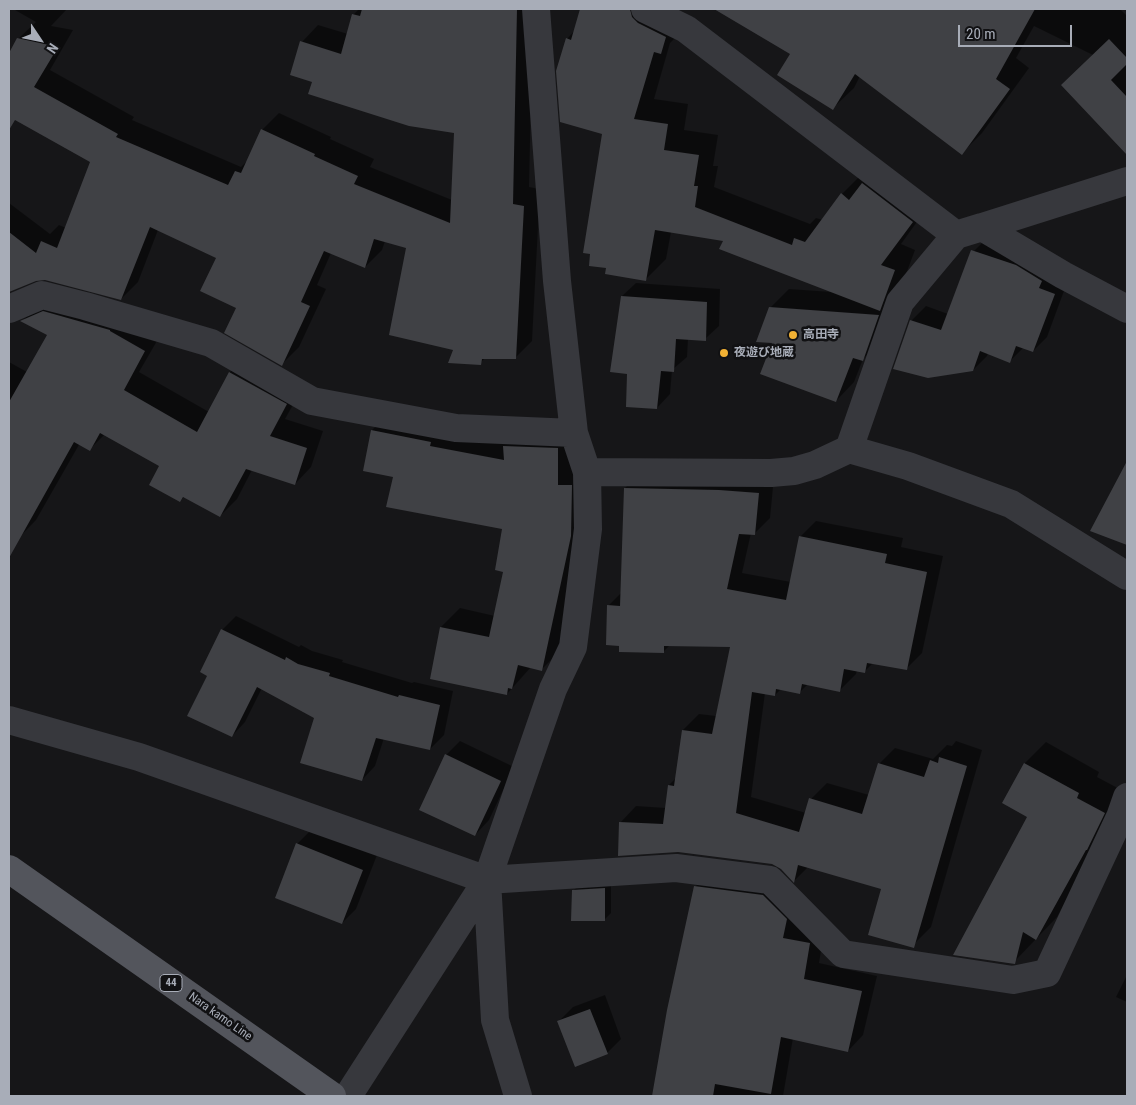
<!DOCTYPE html>
<meta charset="utf-8">
<style>
body{margin:0}
#map{position:relative;width:1136px;height:1105px;overflow:hidden;background:#161618;font-family:"Roboto Condensed",sans-serif}
canvas{display:block}
.frame{position:absolute;inset:0;border:10px solid #a8adb8;pointer-events:none}
.north{position:absolute;left:15px;top:15px;width:50px;height:50px;-webkit-text-stroke:4px #111113;paint-order:stroke;rotate:124deg;font-size:14px;font-weight:700;line-height:20px;text-align:center;color:#a8adb8}
.north::after{content:'';display:block;margin:auto;width:18px;height:22px;background:#a8adb8;clip-path:polygon(50% 0,100% 100%,50% 72%,0 100%)}
.scale{position:absolute;left:958px;top:25px;width:114px;height:22px;box-sizing:border-box;border:2px solid #a8adb8;border-top:0;padding-left:6px;font-size:15px;line-height:18px;white-space:nowrap;color:#a8adb8;-webkit-text-stroke:4px #111113;paint-order:stroke}
</style>
<div id="map">
<canvas width="1136" height="1105"></canvas>
<div class="frame"></div>
<div class="north">N</div>
<div class="scale">20 m</div>
</div>
<script>
const context = document.querySelector('canvas').getContext('2d');
context.lineJoin = 'round';
function paint(path, color) {
  context.fillStyle = color;
  context.fill(path, 'evenodd');
}
function poly(rows) {
  const path = new Path2D();
  for (const r of rows) {
    path.moveTo(r[0], r[1]);
    for (let i = 2; i < r.length; i += 2) path.lineTo(r[i], r[i + 1]);
  }
  return path;
}
function strokePath(path, color, width, dash) {
  context.strokeStyle = color;
  context.lineWidth = width;
  context.lineCap = dash ? 'butt' : 'round';
  context.setLineDash(dash || []);
  context.stroke(path);
}
function drawText(font, color, halo, rows, align = 'center') {
  context.font = font + ' "Roboto Condensed","Noto Sans JP",sans-serif';
  context.lineWidth = 5;
  context.setLineDash([]);
  context.textBaseline = 'middle';
  context.strokeStyle = halo;
  context.fillStyle = color;
  for (const [text, x, y, turn = 0] of rows) {
    context.save();
    context.translate(x, y);
    context.rotate((+turn || 0) * Math.PI / 180);
    context.textAlign = isNaN(turn) ? turn : align;
    if (halo) context.strokeText(text, 0, 0);
    context.fillText(text, 0, 0);
    context.restore();
  }
}
paint(poly([
 [15,9,67,9,51,26,73,30,50,70,134,117,132,120,241,167,248,160,262,130,279,113,331,137,330,139,374,159,370,167,452,200,455,132,314,81,302,42,318,25,348,34,353,15,359,9,533,9,529,187,540,189,532,341,515,358,486,357,480,363,455,350,408,247,385,241,382,250,365,267,331,253,317,285,326,289,299,347,282,364,238,308,218,258,158,230,138,282,121,299,46,279,36,279,9,291,9,203,50,234,59,225,66,228,92,161,9,115,9,55,18,39,36,22,15,10],
 [581,9,671,9,681,32,670,43,654,99,688,104,684,130,718,135,713,166,718,166,714,187,810,224,816,218,823,220,842,194,862,174,932,201,901,244,915,250,881,341,863,359,854,382,836,401,774,342,770,308,789,289,832,292,724,240,671,232,666,259,646,279,603,133,567,39,575,30],
 [716,9,1120,9,1127,16,1127,153,1063,85,1093,55,1034,26,1016,58,1029,68,982,133,962,153,860,76,854,88,833,108,792,53],
 [985,240,1068,280,1047,337,1033,351,1024,347,1010,361,988,353,987,356,973,370,895,368,912,320,926,306,948,314,970,255],
 [636,283,720,289,719,326,705,339,688,339,687,357,672,370,670,394,657,408,628,373,622,296],
 [39,305,161,334,139,372,209,412,230,372,247,356,303,387,285,419,323,431,311,467,295,484,252,470,237,499,220,516,184,497,180,501,160,466,105,434,90,449,80,443,36,520,9,548,9,362,27,372,48,335,22,321],
 [391,412,577,429,590,467,561,650,542,669,531,667,507,694,441,627,460,608,495,616,505,571,504,528,394,476,372,430],
 [1127,465,1127,543,1091,530],
 [641,472,774,477,770,518,754,534,751,533,742,573,791,582,800,537,816,521,903,538,901,547,943,556,922,653,906,669,873,663,865,671,857,670,856,674,840,690,808,684,800,692,781,689,775,695,765,693,751,797,806,813,811,799,827,783,869,795,879,764,895,748,933,759,947,745,952,746,956,741,982,750,931,927,914,944,882,888,809,866,794,881,782,868,772,863,620,823,636,806,666,808,669,785,677,777,683,730,699,714,716,716,731,645,670,645,663,652,620,645,608,606,622,592,625,488],
 [236,616,299,647,301,645,312,651,343,660,342,662,412,683,414,682,453,691,444,735,430,749,384,738,375,766,362,780,316,717,262,688,245,722,232,736,209,676,201,672,223,629],
 [460,741,514,767,489,820,475,835,446,755],
 [1046,742,1099,772,1097,777,1125,792,1057,917,1014,962,1029,816,1004,803,1025,763],
 [311,830,377,855,356,909,342,923,297,844],
 [711,871,779,880,825,927,819,963,877,976,863,1035,848,1051,793,1038,783,1096,653,1096,669,1010,695,887],
 [611,882,611,913,604,920,573,891,580,884],
 [1127,975,1127,1002,1116,997],
 [605,995,621,1039,607,1053,558,1022,573,1007]
]), '#0007');
paint(poly([
 [362,9,517,9,513,204,524,206,516,359,482,359,481,365,448,363,453,350,389,335,406,248,374,239,365,268,324,251,301,302,310,306,282,366,224,333,236,308,200,291,216,258,150,227,121,300,45,280,36,281,9,292,9,232,36,253,41,241,57,248,90,162,15,120,9,130,9,53,17,38,58,47,34,87,118,134,116,137,228,185,235,171,241,173,261,129,315,154,314,156,358,176,354,184,450,223,454,133,409,126,308,94,312,82,290,75,300,41,341,54,352,14,360,16],
 [580,9,630,9,632,17,638,23,666,37,661,54,654,52,634,119,668,124,664,150,699,155,694,186,698,186,695,207,792,245,794,238,805,242,841,193,849,200,862,183,913,222,881,265,895,270,880,311,719,249,723,241,655,230,646,281,605,274,606,268,589,266,590,254,583,253,602,134,560,122,556,71,566,38,571,40],
 [714,9,1035,9,996,79,1010,89,962,155,855,74,833,110,777,75,790,54],
 [1109,39,1127,58,1127,64,1111,80,1127,97,1127,155,1061,85],
 [971,250,1016,265,1042,281,1039,288,1055,294,1033,352,1016,346,1010,363,980,351,973,371,928,378,893,369,910,320,941,330],
 [621,296,707,302,706,341,676,339,674,372,661,371,657,409,626,407,627,374,610,372],
 [769,307,879,315,863,361,853,358,836,402,760,374,772,343,756,342],
 [43,311,110,330,110,331,145,351,124,390,197,432,229,372,287,404,270,436,307,448,295,485,246,469,220,517,183,497,180,502,149,485,159,466,100,433,90,451,74,442,9,558,9,402,47,335,20,321],
 [371,430,431,442,430,446,504,460,503,446,558,448,558,485,572,485,571,536,542,671,518,665,512,689,508,688,507,695,430,679,440,627,489,637,503,572,495,570,502,529,386,507,393,477,363,471],
 [1127,461,1127,545,1090,531],
 [624,488,719,490,759,493,755,535,739,534,727,589,786,600,799,536,887,554,885,563,927,572,907,670,867,663,865,673,844,669,840,692,802,684,800,694,776,689,775,696,752,692,736,813,799,832,809,798,862,814,878,763,924,777,930,760,938,763,939,757,967,766,914,948,868,935,881,889,798,865,794,883,781,869,772,864,678,852,618,856,619,822,663,824,668,785,674,786,682,730,712,734,730,647,664,646,664,653,619,652,619,646,606,645,607,605,620,606],
 [221,629,285,660,286,657,298,664,330,673,329,676,398,697,399,695,440,705,430,750,376,738,362,781,300,763,314,718,257,687,232,737,187,716,207,676,200,672],
 [445,754,501,781,475,836,419,810],
 [1024,763,1079,793,1077,798,1105,813,1087,850,1086,850,1036,940,1023,932,1015,964,953,955,1027,817,1002,803],
 [296,843,363,870,342,924,275,898],
 [694,886,763,895,787,919,783,938,810,943,804,979,862,991,848,1052,781,1037,771,1094,715,1084,713,1096,652,1096,667,1010],
 [605,888,605,921,571,921,572,890],
 [590,1009,608,1054,575,1067,557,1021]
]), '#404145');
strokePath(poly([
 [645,9,686,29,956,235],
 [982,227,1127,181],
 [9,309,42,295,85,306,211,343,312,401,456,428,574,433],
 [849,449,908,466,1011,504,1127,576],
 [587,472,771,473,794,471,815,465,849,449,900,302,956,235,982,227,1063,275,1127,309],
 [9,720,139,757,487,880,676,868,770,880,843,954,1013,980,1047,973,1120,817,1127,797],
 [487,880,495,1020,518,1096],
 [348,1096,487,880,553,689,573,647,588,529,587,472,574,433,557,281,536,9]
]), '#37383d', 28);
strokePath(poly([
 [9,869,332,1096]
]), '#53555c', 28);
for (const [x, y, r, color] of [
 [793,335,5,"#f2b134"],
 [724,353,5,"#f2b134"]
]) {
  const dot = new Path2D();
  dot.arc(x, y, r, 0, 2 * Math.PI);
  context.fillStyle = color;
  context.fill(dot);
  strokePath(dot, '#111113', 2);
}
for (const [x, y, w] of [
 [171,983,22]
]) {
  const box = new Path2D();
  box.roundRect(x - w / 2, y - 8.5, w, 17, 4);
  context.fillStyle = '#111113';
  context.fill(box);
  strokePath(box, '#a8adb8', 1);
}
drawText('bold 11px', '#a8adb8', null, [
 ["44",171,983]
]);
drawText('bold 12px', '#a8adb8', '#111113', [
 ["高田寺",803,335],
 ["夜遊び地蔵",734,353]
], 'left');
drawText('12px', '#a8adb8', '#111113', [
 ["Nara kamo Line",220,1017,35]
]);
</script>
